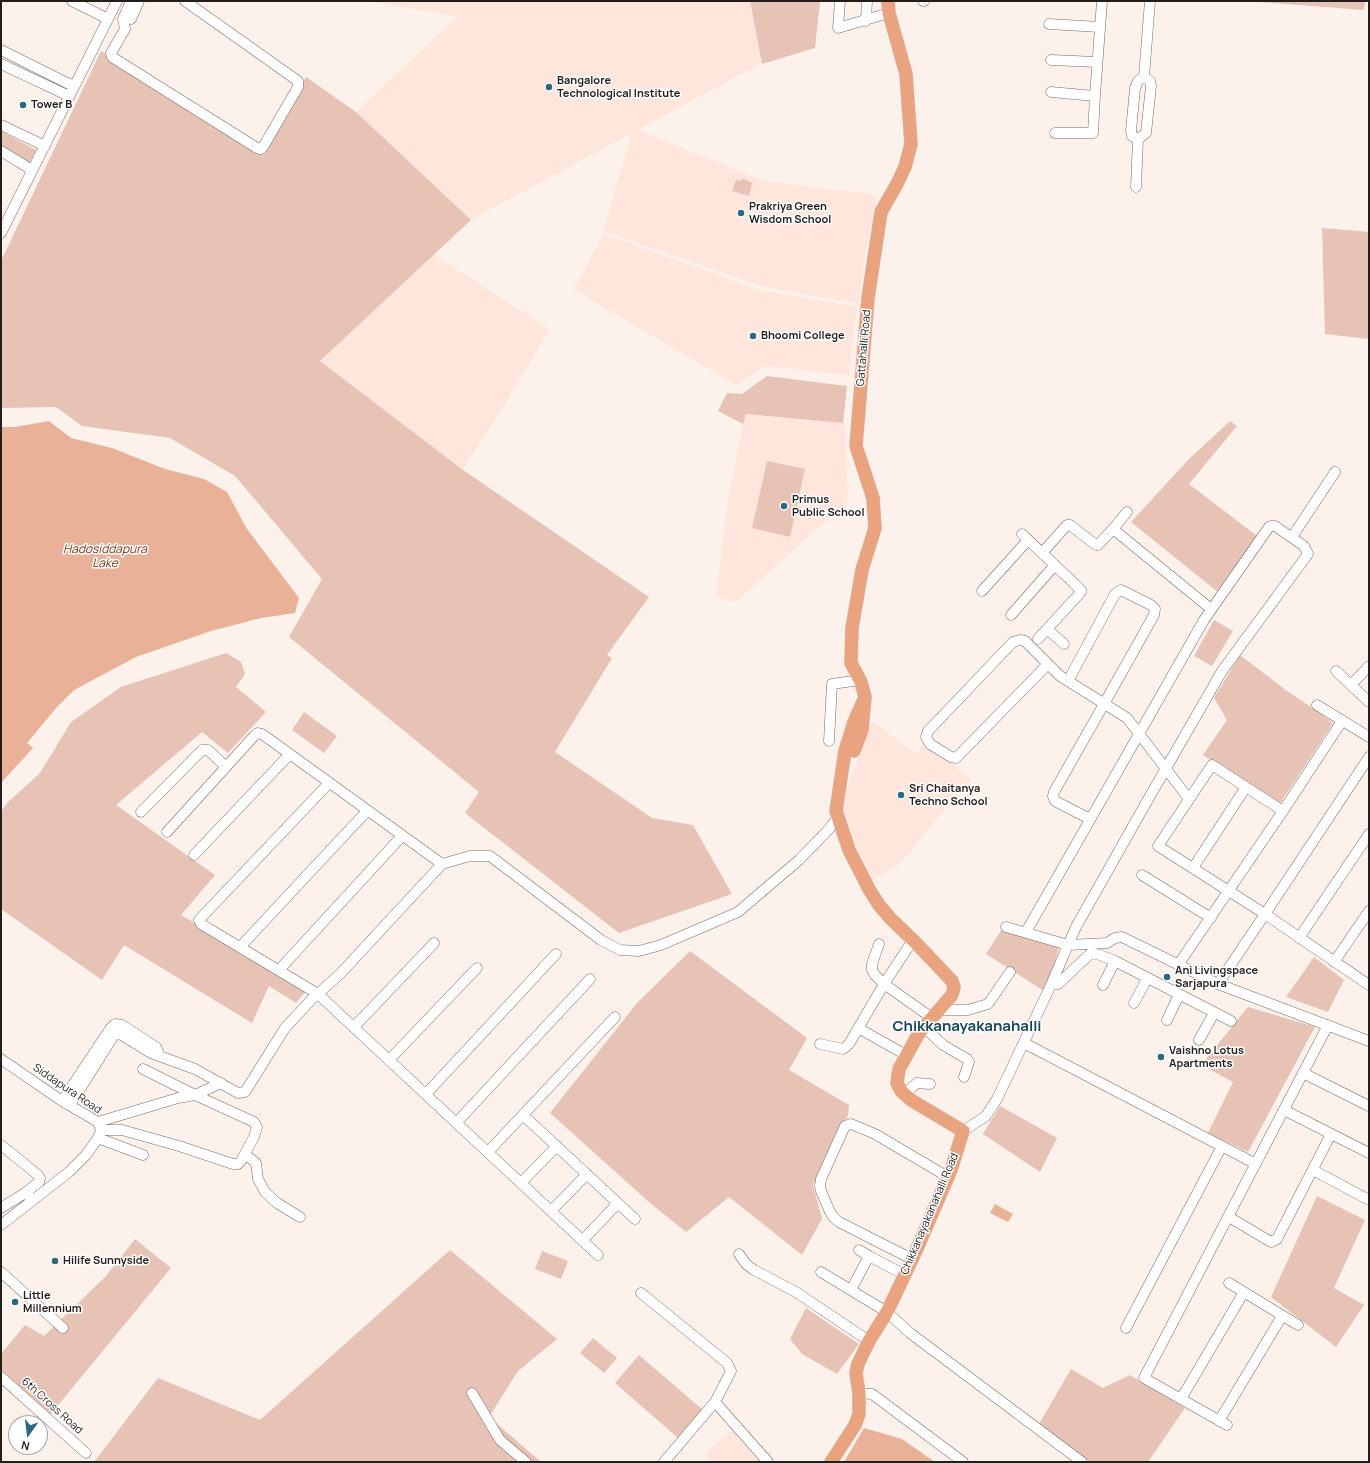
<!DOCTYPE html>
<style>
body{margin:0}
#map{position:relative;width:1370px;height:1463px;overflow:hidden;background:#fdf1eb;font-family:Manrope,sans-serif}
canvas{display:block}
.frame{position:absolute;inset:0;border:2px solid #231e1b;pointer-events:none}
.north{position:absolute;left:8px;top:1415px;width:40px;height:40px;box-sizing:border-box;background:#fff;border:1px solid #a7a5a4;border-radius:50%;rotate:194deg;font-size:11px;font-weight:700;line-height:16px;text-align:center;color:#231e1b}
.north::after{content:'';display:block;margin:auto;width:14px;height:18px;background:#2b697f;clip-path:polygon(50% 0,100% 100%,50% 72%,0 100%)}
</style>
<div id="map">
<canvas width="1370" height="1463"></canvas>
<div class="frame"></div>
<div class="north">N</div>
</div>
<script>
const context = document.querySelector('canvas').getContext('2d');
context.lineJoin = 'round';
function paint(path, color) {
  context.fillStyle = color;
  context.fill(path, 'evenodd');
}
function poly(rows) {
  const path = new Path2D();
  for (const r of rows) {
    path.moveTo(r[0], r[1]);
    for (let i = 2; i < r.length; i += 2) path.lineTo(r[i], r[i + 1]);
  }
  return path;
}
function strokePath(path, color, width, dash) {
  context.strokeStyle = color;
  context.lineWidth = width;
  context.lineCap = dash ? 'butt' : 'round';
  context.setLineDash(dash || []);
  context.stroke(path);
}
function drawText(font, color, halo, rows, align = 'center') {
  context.font = font + ' Manrope,sans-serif';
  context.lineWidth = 3;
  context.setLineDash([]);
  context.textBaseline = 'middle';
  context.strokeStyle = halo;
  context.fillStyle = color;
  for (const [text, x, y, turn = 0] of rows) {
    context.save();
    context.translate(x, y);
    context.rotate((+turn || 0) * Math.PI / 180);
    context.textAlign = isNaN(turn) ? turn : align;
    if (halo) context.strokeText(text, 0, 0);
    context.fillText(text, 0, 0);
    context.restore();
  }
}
paint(poly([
 [369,1,750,1,761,63,638,130,764,181,877,195,866,248,858,304,761,286,603,231,632,133,471,220,356,112,457,17],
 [604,234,760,290,857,307,849,375,765,366,736,385,573,289],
 [434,255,550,329,513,391,463,470,320,361],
 [745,414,845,423,848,501,736,602,716,596,726,511],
 [872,721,917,754,924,743,971,779,897,867,870,880,839,811],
 [733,1429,762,1462,711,1462,705,1454]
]), '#fee6dc');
paint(poly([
 [750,1,820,1,815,48,762,64],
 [1247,1,1365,1,1364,10],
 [101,51,264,154,306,77,356,112,471,220,320,361,463,470,649,597,607,655,612,658,555,752,652,818,693,825,732,894,619,933,465,813,479,792,289,637,322,579,235,476,170,438,82,426,56,407,1,408,1,261],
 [1,131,36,150,29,164,1,148],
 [742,178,752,183,749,196,732,191,736,180,741,181],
 [1322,228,1369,232,1369,339,1325,334],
 [767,376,847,386,843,423,746,414,743,424,718,411,727,393,742,394],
 [1230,421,1237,426,1189,484,1257,536,1219,593,1131,522,1188,460],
 [767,461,805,469,790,537,752,528],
 [1214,620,1233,631,1212,666,1194,656],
 [226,653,241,662,245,674,236,687,266,712,228,753,202,732,116,805,215,875,181,915,307,990,296,1003,269,986,252,1023,124,945,102,980,1,909,1,812,7,803,40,773,71,722,121,687],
 [1240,655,1287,691,1314,709,1333,723,1279,805,1203,755,1227,720,1214,698],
 [304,712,337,736,324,753,292,730],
 [1002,929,1059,947,1048,988,1044,991,986,954],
 [690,951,807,1038,789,1070,849,1105,848,1115,813,1185,822,1219,802,1255,729,1197,686,1232,650,1203,550,1113,637,1003],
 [1314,957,1344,980,1328,1012,1286,997],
 [1248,1007,1315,1027,1248,1152,1208,1133,1233,1082,1201,1065],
 [1000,1106,1057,1138,1040,1172,983,1134],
 [1317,1196,1365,1220,1334,1288,1364,1305,1336,1347,1271,1297],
 [135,1239,171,1268,50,1415,1,1370,1,1354,25,1325,44,1336,105,1277],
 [450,1250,557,1339,518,1371,489,1417,541,1462,94,1462,158,1378,260,1420],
 [542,1251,568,1261,561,1279,535,1269],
 [806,1308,859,1344,837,1374,802,1354,790,1339],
 [593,1338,617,1358,604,1373,580,1353],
 [639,1355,703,1410,678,1438,615,1383],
 [1071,1369,1103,1388,1130,1375,1185,1408,1148,1462,1090,1462,1039,1424]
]), '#e6c3b4');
paint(poly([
 [49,421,71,438,112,448,165,469,204,479,227,492,247,529,299,598,295,613,261,618,211,631,136,657,74,690,57,707,27,743,33,748,1,783,1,427,15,427],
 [995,1204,1013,1214,1008,1222,990,1213],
 [864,1428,902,1439,935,1462,844,1462]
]), '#e9b198');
const minor = poly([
 [72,1,108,19],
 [131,1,123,19,125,29,111,53,112,57,257,148,260,149,263,147,298,87,298,81,185,1],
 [840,1,838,28,889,13],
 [923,1,924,1],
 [131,19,139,1],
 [866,21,867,1],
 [1049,24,1100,27],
 [1,50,69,84,75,85,117,1],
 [1051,60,1097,62],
 [1,64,69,96],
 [1051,92,1095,96],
 [1,125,45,146],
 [1055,133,1093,133,1095,96,1102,1],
 [1138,139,1146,133,1151,86,1150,81,1144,77],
 [1,151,32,170],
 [1136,187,1138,139,1132,136,1131,131,1135,88,1138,81,1144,77,1150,1],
 [1,233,75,85],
 [1113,529,1127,512],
 [1022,534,1042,553,1067,525,1070,525,1096,545,1098,545,1113,529,1211,609],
 [1292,537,1335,472],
 [982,591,1028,540],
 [1011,615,1055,565],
 [1047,629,1064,644],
 [1038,639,1081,592,1081,590,1042,553],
 [1048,664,956,758,951,757,930,744,926,737,928,731,1013,642,1020,640,1025,641,1060,676,1127,718,1189,799],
 [1336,671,1369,702],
 [1068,681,1115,594,1121,590,1151,605,1155,609,1154,615,1104,704,1054,792,1053,796,1055,801,1090,819],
 [1351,685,1369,666],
 [1317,705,1369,737],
 [1342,721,1283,811,1212,765,1158,846,1265,914,1369,757],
 [829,741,832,684,860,680],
 [329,783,199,920,201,924,318,994,598,1255],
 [141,812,202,750,208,750,226,767],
 [167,832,255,735,258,733,262,734,442,864],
 [194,855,290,754],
 [1193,868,1246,787],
 [1142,875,1211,918],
 [1006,927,1068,945,1076,927,1146,803,1222,671,1308,554,1304,546,1275,526,1271,526,1269,527,1204,620,1026,932],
 [1299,938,1369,834],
 [879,944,872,964,872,970,875,975,884,984,932,1018],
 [240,947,367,811],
 [1334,962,1369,911],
 [1178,965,1283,811],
 [279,970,402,836],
 [1218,984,1265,914,1369,985],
 [1051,985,1058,984,1091,953,1100,955,1115,961,1231,1021],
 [1103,985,1115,961],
 [1134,1003,1147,979],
 [939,1010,968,1010,988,1004,1010,972],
 [1167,1020,1179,995],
 [354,1027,434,943],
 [924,1027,943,1045,967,1059,969,1062,964,1077],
 [858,1028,906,1055],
 [1199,1040,1214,1013],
 [1024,1043,1256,1164],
 [820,1044,843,1049,849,1044,884,984,913,940],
 [1,1059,62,1101,98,1122,101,1130,98,1138,86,1155,69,1172,1,1225],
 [389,1060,477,968],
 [1303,1073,1369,1106],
 [426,1094,556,954],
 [905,1094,917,1083,930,1084],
 [62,1101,110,1029,115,1024,122,1025,156,1047,160,1056],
 [70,1105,114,1035,120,1034,151,1053,195,1069,238,1093,245,1092,285,1028,312,999,340,974,442,864,470,856,490,856,601,940,620,950,639,951,661,945,738,912,799,860,829,829,838,817],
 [1284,1110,1369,1153],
 [523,1115,635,1219],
 [98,1122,178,1098,195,1095,221,1083],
 [456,1123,590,979],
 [101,1130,122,1130,179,1146,233,1164,238,1164,241,1161,254,1137,257,1127,254,1122,195,1095,143,1069],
 [963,1131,986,1116,997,1099,1051,985,1068,945,1107,943,1115,938,1122,937,1218,984,1369,1041],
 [98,1138,143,1155],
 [1,1145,38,1175,40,1178,39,1182,25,1193,33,1200],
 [488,1152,615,1017],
 [245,1154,256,1163,258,1179,265,1192,277,1203,300,1217],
 [1313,1170,1369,1200],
 [521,1183,557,1146],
 [1,1208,25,1193],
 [551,1211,587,1174],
 [1229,1217,1271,1242,1277,1239,1331,1134],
 [583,1240,618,1203],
 [859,1250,869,1256],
 [739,1254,746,1264,754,1270,796,1292,869,1341],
 [912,1259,839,1222,834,1218,830,1212,821,1191,820,1186,821,1179,845,1126,851,1124,875,1134,948,1177],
 [1,1272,63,1328],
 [821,1272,887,1312,910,1333,1082,1462],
 [1229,1283,1298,1325],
 [851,1290,869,1256,905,1275],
 [641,1293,727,1363,731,1371,715,1402],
 [1126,1328,1222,1146],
 [1,1377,86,1453],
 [472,1393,500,1440,526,1462],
 [859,1393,872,1394,963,1462],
 [1181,1399,1244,1292],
 [1219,1421,1282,1316],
 [1227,1425,1144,1378,1328,1025],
 [664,1462,715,1402,768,1462]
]);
const major = poly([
 [854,751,862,730,865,697,861,682,851,663,852,628,862,570,875,528,873,498,856,446,868,298,881,212,897,184,905,167,911,144,906,74,889,13,888,1],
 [831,1462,855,1425,859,1414,859,1393,856,1373,858,1364,869,1341,887,1312,916,1251,951,1170,963,1131,911,1100,901,1091,897,1083,899,1069,919,1033,952,995,954,987,952,981,915,942,891,919,879,905,869,889,849,850,836,811,845,751,854,722,865,697]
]);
strokePath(minor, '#786a64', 11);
strokePath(major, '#d3d2d1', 14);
strokePath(minor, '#fff', 10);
strokePath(major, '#e9a37e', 13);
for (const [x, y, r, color] of [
 [549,87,4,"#2b697f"],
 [23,105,4,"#2b697f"],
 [741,213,4,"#2b697f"],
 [753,336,4,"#2b697f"],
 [784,506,4,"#2b697f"],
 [901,795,4,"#2b697f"],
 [1167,977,4,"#2b697f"],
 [1161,1057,4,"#2b697f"],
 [55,1261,4,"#2b697f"],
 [15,1302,4,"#2b697f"]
]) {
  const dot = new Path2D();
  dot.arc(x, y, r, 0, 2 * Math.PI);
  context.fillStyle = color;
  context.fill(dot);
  strokePath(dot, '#fff', 1.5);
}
drawText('bold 11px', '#231e1b', '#fff', [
 ["Bangalore",557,81],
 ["Technological Institute",557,94],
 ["Tower B",31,105],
 ["Prakriya Green",749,207],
 ["Wisdom School",749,220],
 ["Bhoomi College",761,336],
 ["Primus",792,500],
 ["Public School",792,513],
 ["Sri Chaitanya",909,789],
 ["Techno School",909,802],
 ["Ani Livingspace",1175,971],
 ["Sarjapura",1175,984],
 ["Vaishno Lotus",1169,1051],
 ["Apartments",1169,1064],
 ["Hilife Sunnyside",63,1261],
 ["Little",23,1296],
 ["Millennium",23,1309]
], 'left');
drawText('11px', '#231e1b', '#fff', [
 ["Gattahalli Road",864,348,-85],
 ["Siddapura Road",67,1089,34],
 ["Chikkanayakanahalli Road",930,1214,-67],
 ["6th Cross Road",52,1406,42]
]);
drawText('italic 12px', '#7b3815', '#fff', [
 ["Hadosiddapura",105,550],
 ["Lake",105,564]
]);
drawText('bold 15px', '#17495b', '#fff', [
 ["Chikkanayakanahalli",967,1027]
]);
</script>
